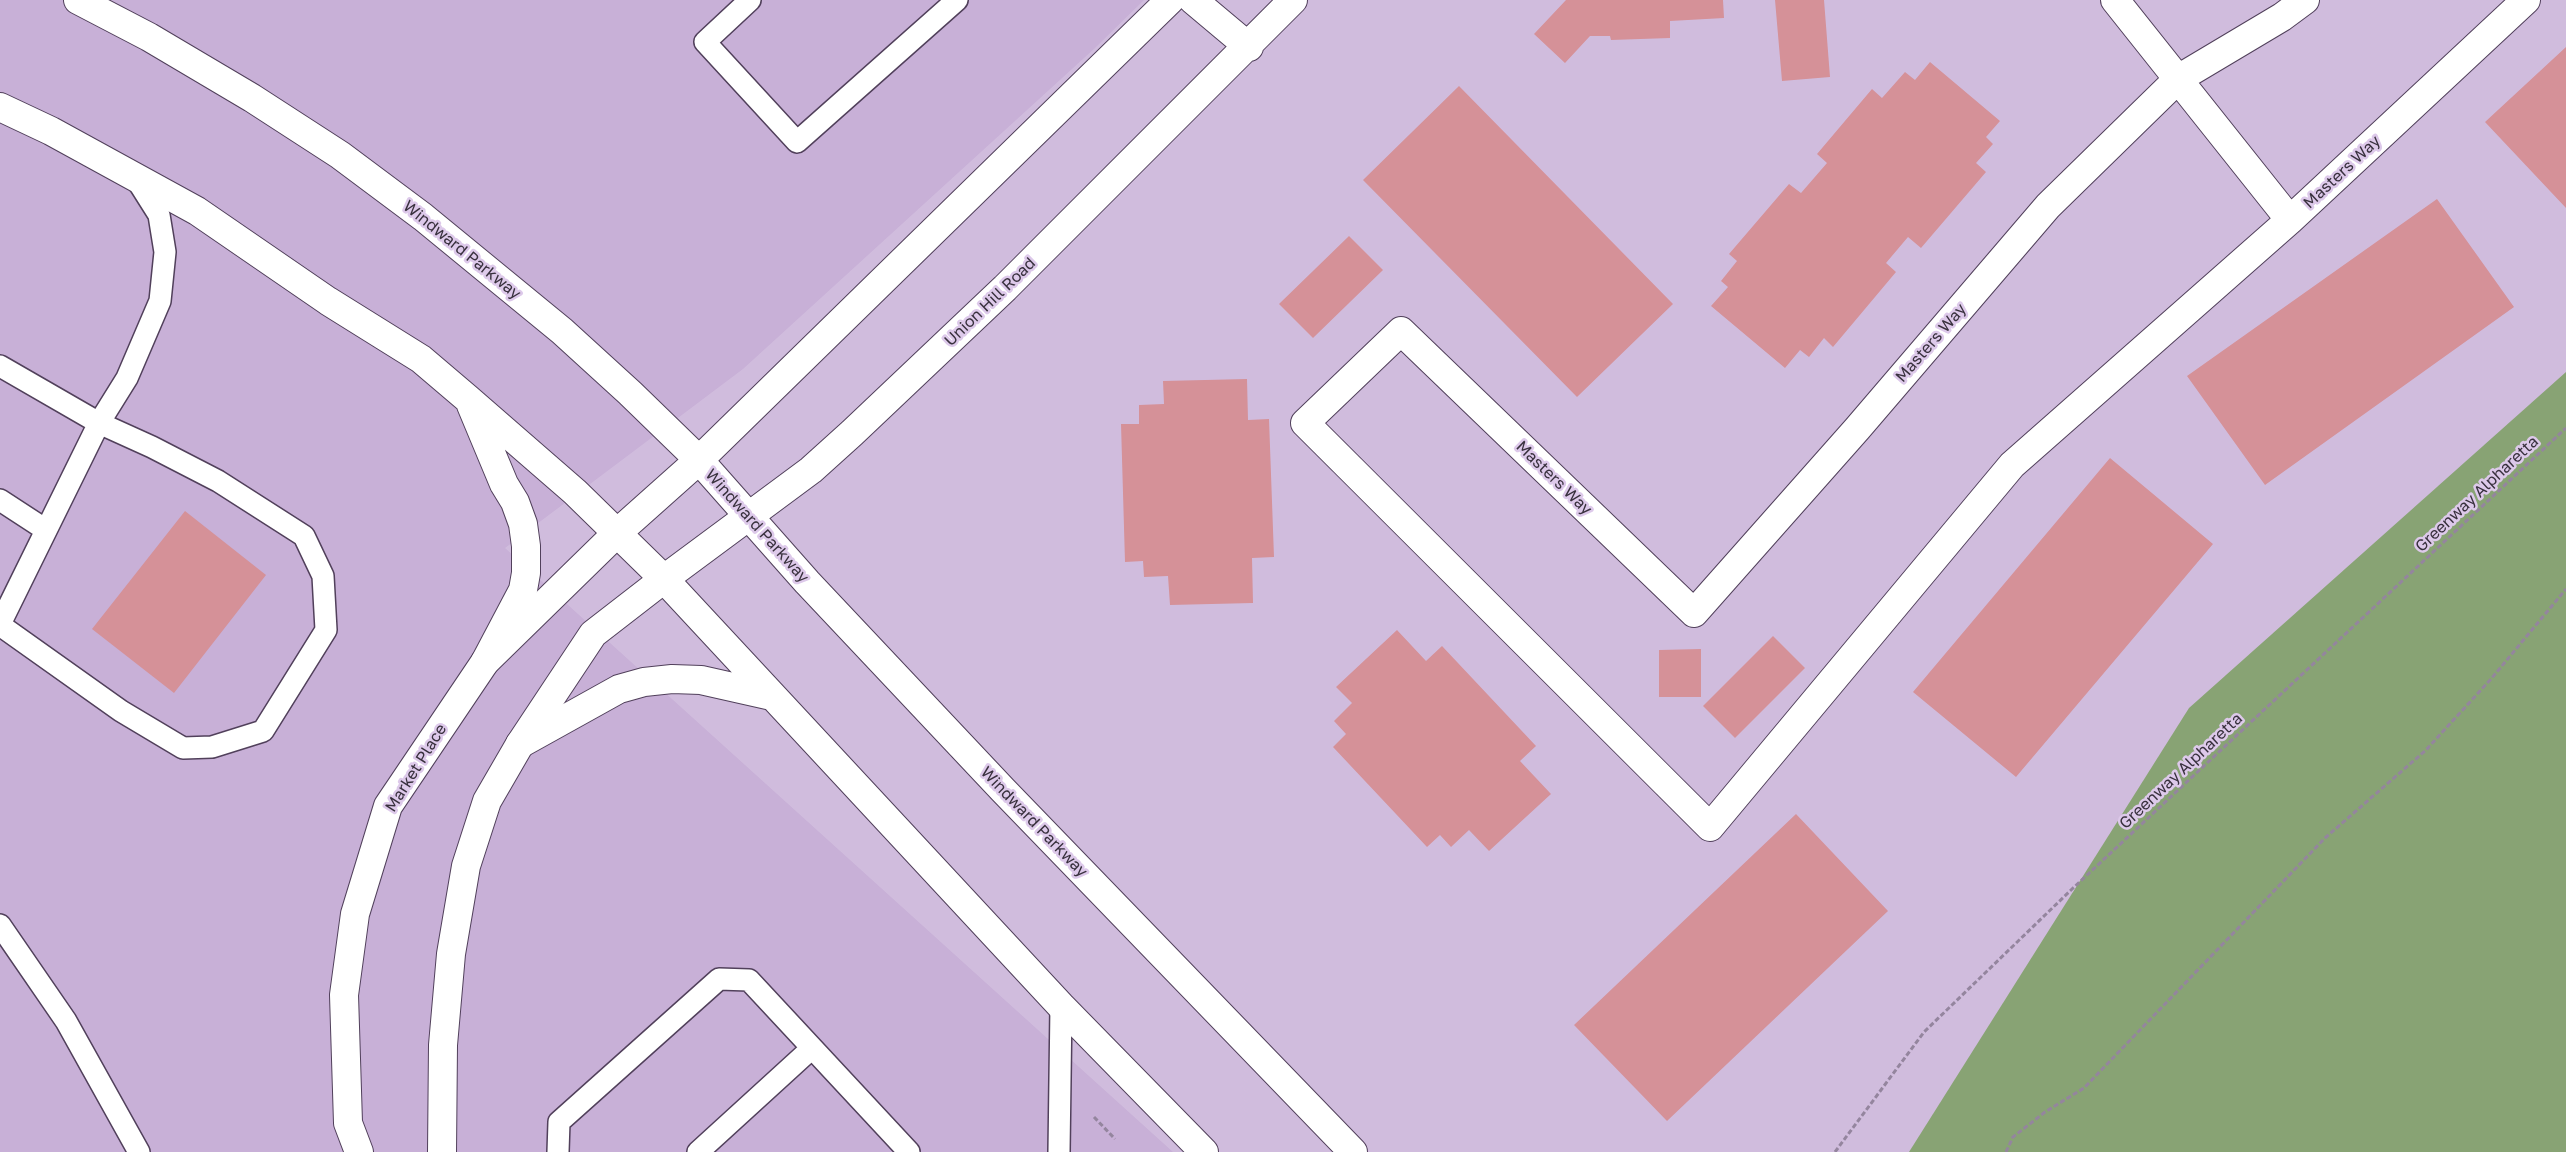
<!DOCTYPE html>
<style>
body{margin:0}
canvas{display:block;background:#d0bcdd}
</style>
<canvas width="2566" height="1152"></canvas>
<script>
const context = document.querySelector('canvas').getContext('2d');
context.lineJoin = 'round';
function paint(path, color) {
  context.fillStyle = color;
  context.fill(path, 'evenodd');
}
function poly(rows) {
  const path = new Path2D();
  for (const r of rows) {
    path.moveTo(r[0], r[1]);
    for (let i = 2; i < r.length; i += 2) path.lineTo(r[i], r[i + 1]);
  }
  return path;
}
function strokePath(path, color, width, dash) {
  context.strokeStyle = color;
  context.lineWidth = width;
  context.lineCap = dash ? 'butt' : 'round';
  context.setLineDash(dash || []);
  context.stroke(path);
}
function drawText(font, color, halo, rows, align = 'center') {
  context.font = font + ' "Golos Text",sans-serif';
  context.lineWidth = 5;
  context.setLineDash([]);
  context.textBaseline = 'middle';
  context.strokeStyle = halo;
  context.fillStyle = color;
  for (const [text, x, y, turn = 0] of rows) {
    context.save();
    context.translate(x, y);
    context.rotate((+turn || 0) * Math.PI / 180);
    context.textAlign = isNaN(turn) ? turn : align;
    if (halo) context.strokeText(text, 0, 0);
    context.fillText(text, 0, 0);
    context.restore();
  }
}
paint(poly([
 [0,0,1144,0,1095,48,743,369,505,548,1173,1152,0,1152]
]), '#c8b0d7');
paint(poly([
 [2566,372,2566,1152,1909,1152,2189,708]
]), '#88a374');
paint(poly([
 [1566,0,1723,0,1724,18,1670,21,1670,38,1611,40,1610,36,1590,36,1565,63,1534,34],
 [1775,0,1824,0,1830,77,1782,81],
 [2566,47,2566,208,2485,122],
 [1930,62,2000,121,1986,137,1993,144,1976,163,1986,172,1921,248,1908,237,1886,263,1896,272,1833,347,1824,338,1809,357,1800,350,1785,368,1711,306,1728,287,1721,281,1737,261,1729,254,1789,184,1801,193,1827,163,1817,154,1872,89,1882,98,1905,72,1915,80],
 [1459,86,1673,304,1577,397,1363,180],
 [2437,199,2514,307,2265,485,2187,376],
 [1349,236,1383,270,1313,338,1279,304],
 [1247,379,1248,420,1269,419,1274,557,1252,558,1253,603,1170,605,1168,576,1144,577,1143,561,1125,562,1121,424,1139,424,1139,405,1164,404,1163,381],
 [2110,458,2213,544,2016,777,1913,692],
 [185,511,266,575,174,693,92,629],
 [1397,630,1426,661,1442,646,1536,746,1520,761,1551,794,1489,851,1469,830,1451,847,1440,835,1427,847,1333,747,1346,734,1334,721,1352,703,1336,687],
 [1773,636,1805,668,1735,738,1703,706],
 [1701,649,1701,697,1659,697,1659,650],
 [1796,814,1888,911,1667,1121,1574,1025]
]), '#d59198');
const service = poly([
 [750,0,705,42,797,142,957,0],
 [0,366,99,423,152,447,218,481,304,536,323,576,326,630,263,731,212,747,183,748,121,711,0,625],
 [0,500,46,530],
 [0,624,99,423,127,378,160,301,165,252,159,215,135,177],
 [0,925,66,1021,139,1152],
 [558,1152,559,1122,719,979,749,980,909,1152],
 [698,1152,812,1048],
 [1059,1152,1061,1006]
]);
const minor = poly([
 [2115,0,2290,220],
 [2305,0,2282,17,2178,79,2048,206,1857,429,1694,613,1401,331,1305,423,1710,827,2012,465,2290,220,2526,0],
 [359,1152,348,1123,344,995,355,914,388,806,485,662,616,534],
 [442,1152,443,1045,451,954,466,866,487,801,520,744,593,634,664,579]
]);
const tertiary = poly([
 [1193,0,1249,47],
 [616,534,699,460,1170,0],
 [664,579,811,470,852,433,1005,288,1293,0]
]);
const secondary = poly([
 [78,0,149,37,252,98,340,155,423,217,562,331,630,393,699,460,807,582,1003,790,1353,1152],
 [0,107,51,131,197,211,328,301,421,359,468,399,575,492,664,579,1061,1006,1204,1152],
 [471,405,504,484,515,502,523,524,526,546,526,573,523,590,485,662],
 [520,744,619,689,644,682,672,679,701,680,772,696]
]);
strokePath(service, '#51405b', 24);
strokePath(minor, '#51405b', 30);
strokePath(tertiary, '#51405b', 30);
strokePath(secondary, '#51405b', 30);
strokePath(poly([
 [1094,1117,1115,1139],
 [1835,1152,1924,1032,2071,890,2566,428],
 [2006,1152,2013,1137,2045,1112,2084,1088,2325,838,2426,750,2491,679,2566,589]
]), '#94859e', 3, [5, 2.5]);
strokePath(service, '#fff', 21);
strokePath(minor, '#fff', 28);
strokePath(tertiary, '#fff', 28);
strokePath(secondary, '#fff', 28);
drawText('16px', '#39313e', '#ddc9ea', [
 ["Masters Way",2342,172,-43],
 ["Windward Parkway",462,250,39],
 ["Union Hill Road",990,302,-44],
 ["Masters Way",1931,343,-49],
 ["Masters Way",1554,478,44],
 ["Greenway Alpharetta",2477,494,-43],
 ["Windward Parkway",757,526,48],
 ["Market Place",416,768,-58],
 ["Greenway Alpharetta",2181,771,-43],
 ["Windward Parkway",1034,822,46]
]);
</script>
